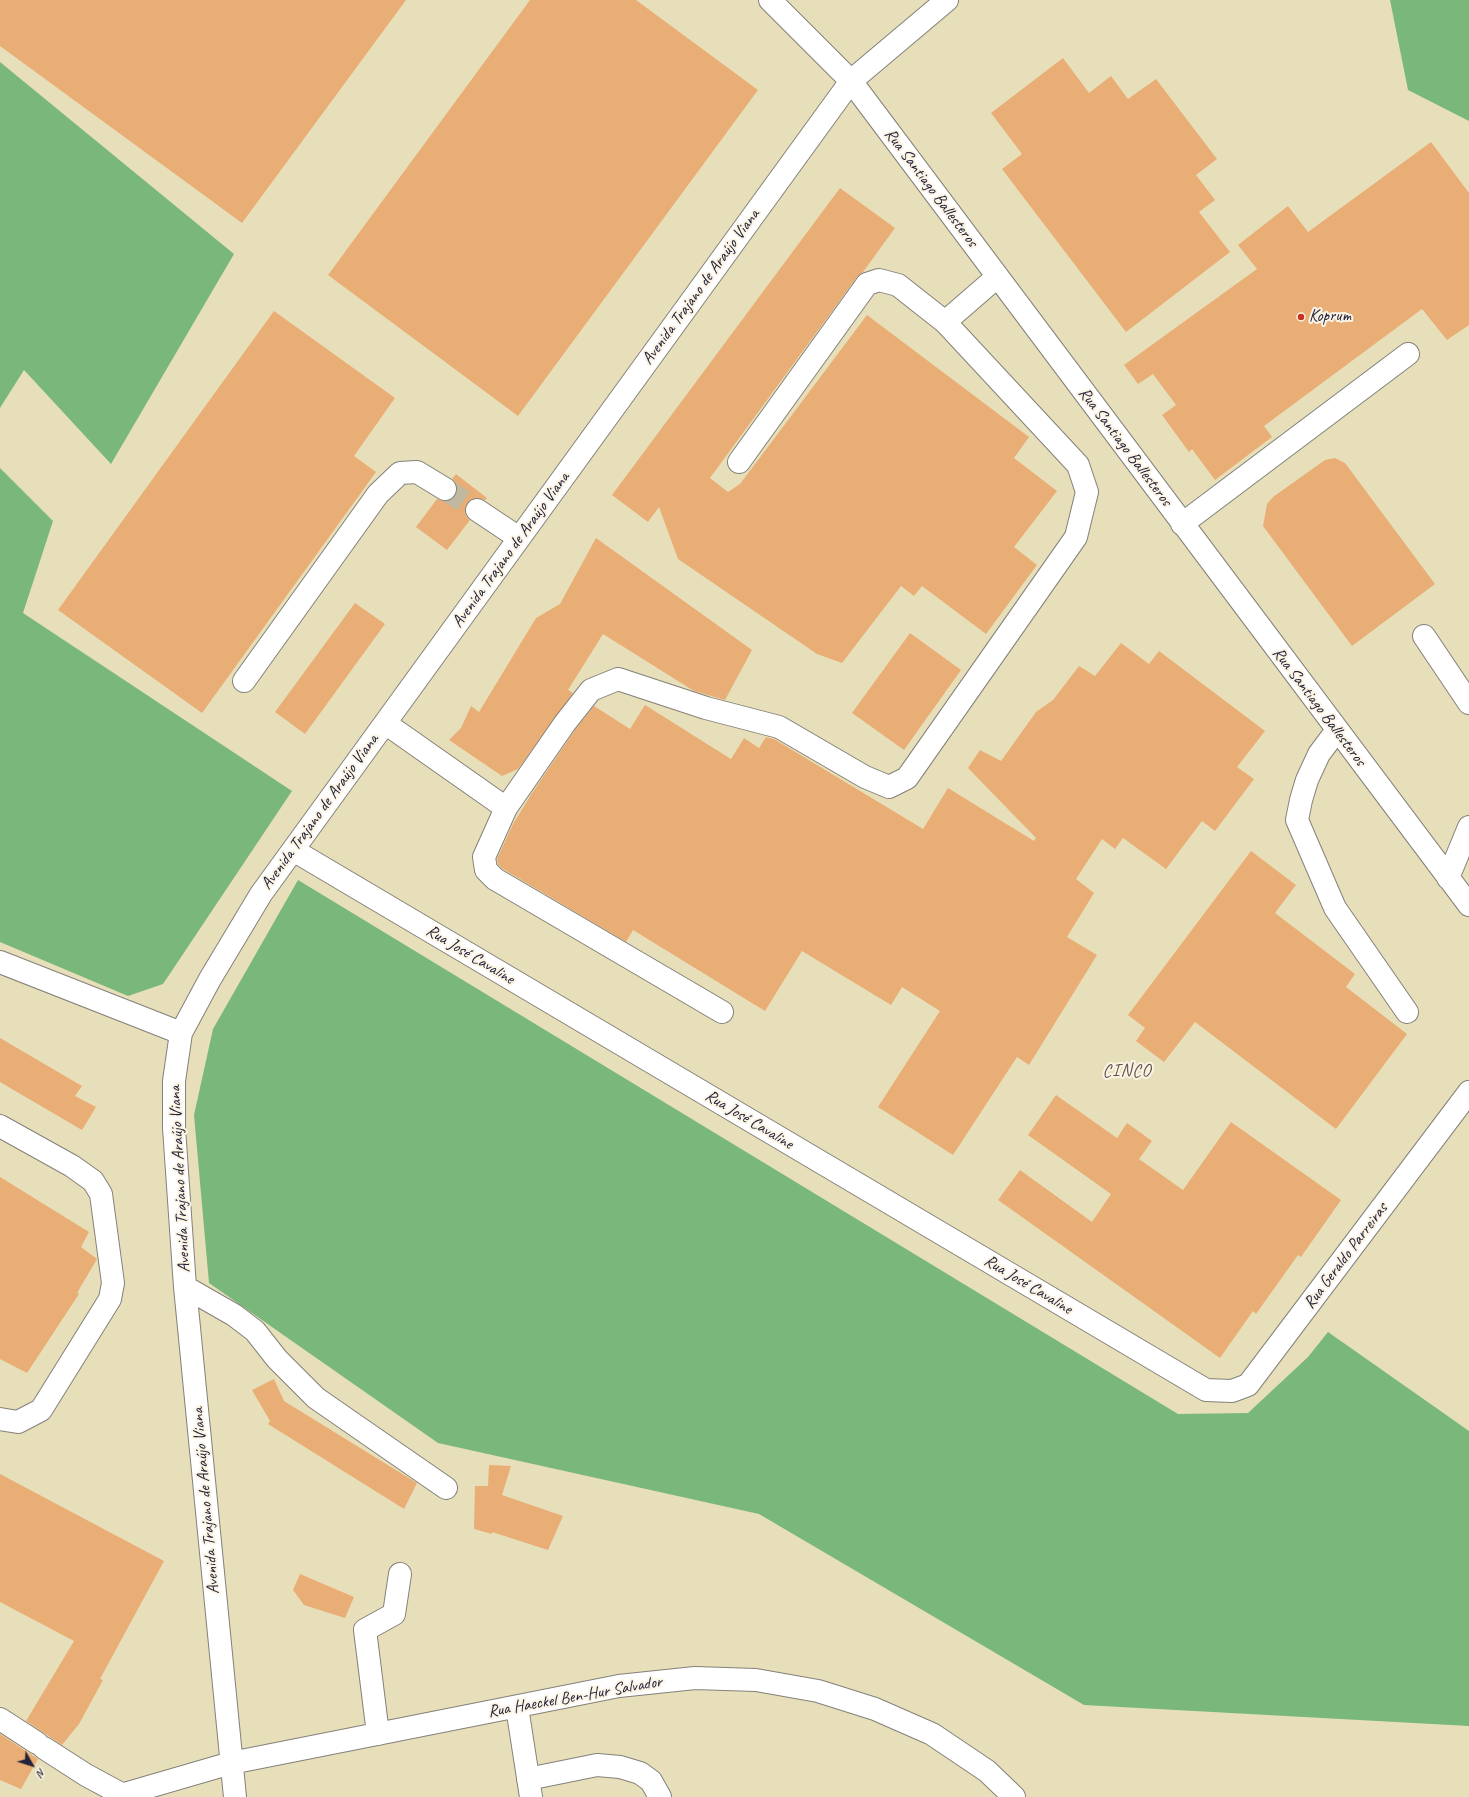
<!DOCTYPE html>
<meta charset="utf-8">
<style>
body{margin:0}
#map{position:relative;width:1469px;height:1797px;overflow:hidden;background:#e7dfb9;font-family:Caveat,sans-serif}
canvas{display:block}
.north{position:absolute;left:12px;top:1745px;width:40px;height:40px;-webkit-text-stroke:3px #fcf5e5;paint-order:stroke;rotate:129deg;font-size:11px;font-weight:700;line-height:16px;text-align:center;color:#22223b}
.north::after{content:'';display:block;margin:auto;width:14px;height:18px;background:#22223b;clip-path:polygon(50% 0,100% 100%,50% 72%,0 100%)}
</style>
<div id="map">
<canvas width="1469" height="1797"></canvas>
<div class="north">N</div>
</div>
<script>
const context = document.querySelector('canvas').getContext('2d');
context.lineJoin = 'round';
function paint(path, color) {
  context.fillStyle = color;
  context.fill(path, 'evenodd');
}
function poly(rows) {
  const path = new Path2D();
  for (const r of rows) {
    path.moveTo(r[0], r[1]);
    for (let i = 2; i < r.length; i += 2) path.lineTo(r[i], r[i + 1]);
  }
  return path;
}
function strokePath(path, color, width, dash) {
  context.strokeStyle = color;
  context.lineWidth = width;
  context.lineCap = dash ? 'butt' : 'round';
  context.setLineDash(dash || []);
  context.stroke(path);
}
function drawText(font, color, halo, rows, align = 'center') {
  context.font = font + ' Caveat,sans-serif';
  context.lineWidth = 4;
  context.setLineDash([]);
  context.textBaseline = 'middle';
  context.strokeStyle = halo;
  context.fillStyle = color;
  for (const [text, x, y, turn = 0] of rows) {
    context.save();
    context.translate(x, y);
    context.rotate((+turn || 0) * Math.PI / 180);
    context.textAlign = isNaN(turn) ? turn : align;
    if (halo) context.strokeText(text, 0, 0);
    context.fillText(text, 0, 0);
    context.restore();
  }
}
paint(poly([
 [1390,0,1469,0,1469,121,1408,90],
 [0,62,234,254,111,464,24,370,0,408],
 [0,468,53,521,23,613,292,791,163,984,128,996,0,942],
 [298,880,1178,1414,1248,1413,1308,1357,1328,1332,1469,1431,1469,1726,1084,1705,759,1514,438,1443,209,1283,194,1115,213,1029]
]), '#79b87a');
paint(poly([
 [0,0,406,0,242,223,0,46],
 [530,0,636,0,758,90,518,416,328,275],
 [1063,58,1089,93,1111,76,1128,99,1156,79,1217,159,1196,175,1215,200,1199,212,1230,252,1126,332,1002,169,1022,154,991,113],
 [1431,142,1469,193,1469,325,1447,340,1422,309,1264,426,1272,437,1215,480,1192,449,1189,452,1162,415,1176,405,1153,374,1138,384,1124,365,1257,269,1238,245,1288,206,1308,232],
 [840,188,895,228,863,272,857,277,710,478,728,492,740,484,867,315,1029,437,1014,458,1057,491,1014,547,1037,565,986,634,922,586,914,596,901,586,842,663,817,654,678,559,659,507,648,522,612,495],
 [274,311,395,398,354,456,376,472,202,713,58,610],
 [1335,458,1345,463,1435,584,1352,646,1263,526,1267,504,1273,497,1325,460],
 [456,474,487,498,485,500,478,498,472,499,467,503,465,510,466,516,470,520,447,550,416,527,437,499,445,501,451,500,455,496,457,489,456,483,452,479],
 [596,538,752,650,725,700,694,691,603,634,568,690,573,693,518,769,502,776,449,740,461,728,471,706,479,712,536,618,560,604],
 [355,603,385,624,305,734,275,712],
 [910,633,961,670,904,750,852,713],
 [1121,643,1149,664,1159,651,1265,731,1237,767,1254,779,1215,831,1202,821,1166,869,1123,838,1115,849,1102,839,1076,879,1094,893,1067,937,1097,955,1029,1065,1017,1057,953,1155,878,1107,940,1011,902,987,891,1005,802,951,765,1011,633,930,626,942,503,869,498,864,497,859,513,824,532,793,575,730,594,706,630,729,645,705,731,759,744,738,759,748,766,737,774,739,923,829,948,788,1034,841,1036,838,968,768,980,750,1001,761,1036,712,1053,700,1079,666,1095,676],
 [1251,851,1296,885,1275,913,1355,974,1346,987,1407,1034,1336,1129,1195,1022,1164,1062,1136,1041,1145,1028,1128,1015],
 [0,1038,82,1086,75,1096,96,1107,82,1130,0,1082],
 [1056,1095,1117,1138,1127,1123,1152,1141,1139,1159,1183,1190,1231,1122,1341,1200,1301,1257,1298,1255,1256,1314,1253,1311,1220,1358,998,1200,1020,1170,1092,1222,1111,1194,1028,1135],
 [0,1177,89,1232,81,1247,97,1259,77,1293,79,1294,27,1373,0,1359],
 [274,1379,284,1401,417,1483,404,1509,268,1424,270,1421,252,1390],
 [489,1465,511,1466,502,1495,563,1516,548,1550,492,1532,492,1534,474,1529,475,1486,488,1486],
 [0,1474,164,1561,100,1679,103,1680,79,1724,62,1745,26,1721,74,1641,0,1602],
 [300,1574,354,1597,345,1618,304,1605,293,1590],
 [0,1734,38,1759,21,1789,0,1780]
]), '#e9ae76');
strokePath(poly([
 [445,489,477,510]
]), '#c0b9a0', 22, [22, 11]);
const minor = poly([
 [770,0,851,81,1469,905],
 [945,322,997,277],
 [477,510,519,538],
 [1182,524,1408,354],
 [1424,636,1469,703],
 [244,681,378,494,400,473,417,472,445,489],
 [385,723,506,808],
 [1337,730,1319,754,1307,780,1301,800,1297,820,1335,908,1407,1012],
 [293,850,1206,1390,1232,1391,1248,1385,1469,1092],
 [1448,878,1469,827],
 [0,962,181,1033],
 [722,1012,495,879,486,870,484,857,506,808,565,723,591,690,618,679,706,708,779,727,865,777,889,787,907,778,1076,537,1087,492,1078,465,945,322,898,285,879,280,867,284,739,462],
 [0,1126,72,1166,93,1181,101,1194,113,1283,110,1299,41,1410,18,1422,0,1419],
 [185,1287,234,1315,255,1331,277,1359,316,1398,446,1488],
 [517,1707,531,1797],
 [0,1719,37,1743],
 [378,1734,365,1630,394,1614,400,1574],
 [44,1748,86,1775,123,1795],
 [528,1779,597,1765,620,1767,640,1773,651,1781,660,1797],
 [114,1797,231,1763,619,1686,695,1678,756,1680,818,1691,875,1709,932,1734,987,1771,1014,1797],
 [235,1797,185,1287,174,1128,174,1081,181,1033,210,979,261,894,851,81,947,0]
]);
strokePath(minor, '#84807a', 24);
strokePath(minor, '#fff', 22);
for (const [x, y, r, color] of [
 [1301,317,4,"#c8321e"]
]) {
  const dot = new Path2D();
  dot.arc(x, y, r, 0, 2 * Math.PI);
  context.fillStyle = color;
  context.fill(dot);
  strokePath(dot, '#fcf5e5', 1.5);
}
drawText('17px', '#22223b', '#fcf5e5', [
 ["Rua Santiago Ballesteros",931,188,53],
 ["Avenida Trajano de Araújo Viana",701,287,-54],
 ["Rua Santiago Ballesteros",1125,447,53],
 ["Avenida Trajano de Araújo Viana",511,550,-54],
 ["Rua Santiago Ballesteros",1319,707,53],
 ["Avenida Trajano de Araújo Viana",320,812,-54],
 ["Rua José Cavaline",470,955,31],
 ["Rua José Cavaline",749,1120,31],
 ["Avenida Trajano de Araújo Viana",180,1179,-93],
 ["Rua Geraldo Parreiras",1346,1256,-53],
 ["Rua José Cavaline",1028,1285,31],
 ["Avenida Trajano de Araújo Viana",206,1501,-95],
 ["Rua Haeckel Ben-Hur Salvador",575,1697,-10]
]);
drawText('17px', '#22223b', '#fcf5e5', [
 ["Koprum",1309,317]
], 'left');
context.letterSpacing = '1px';
drawText('18px', '#685350', '#fcf5e5', [
 ["CINCO",1127,1071]
]);
context.letterSpacing = '0px';
</script>
